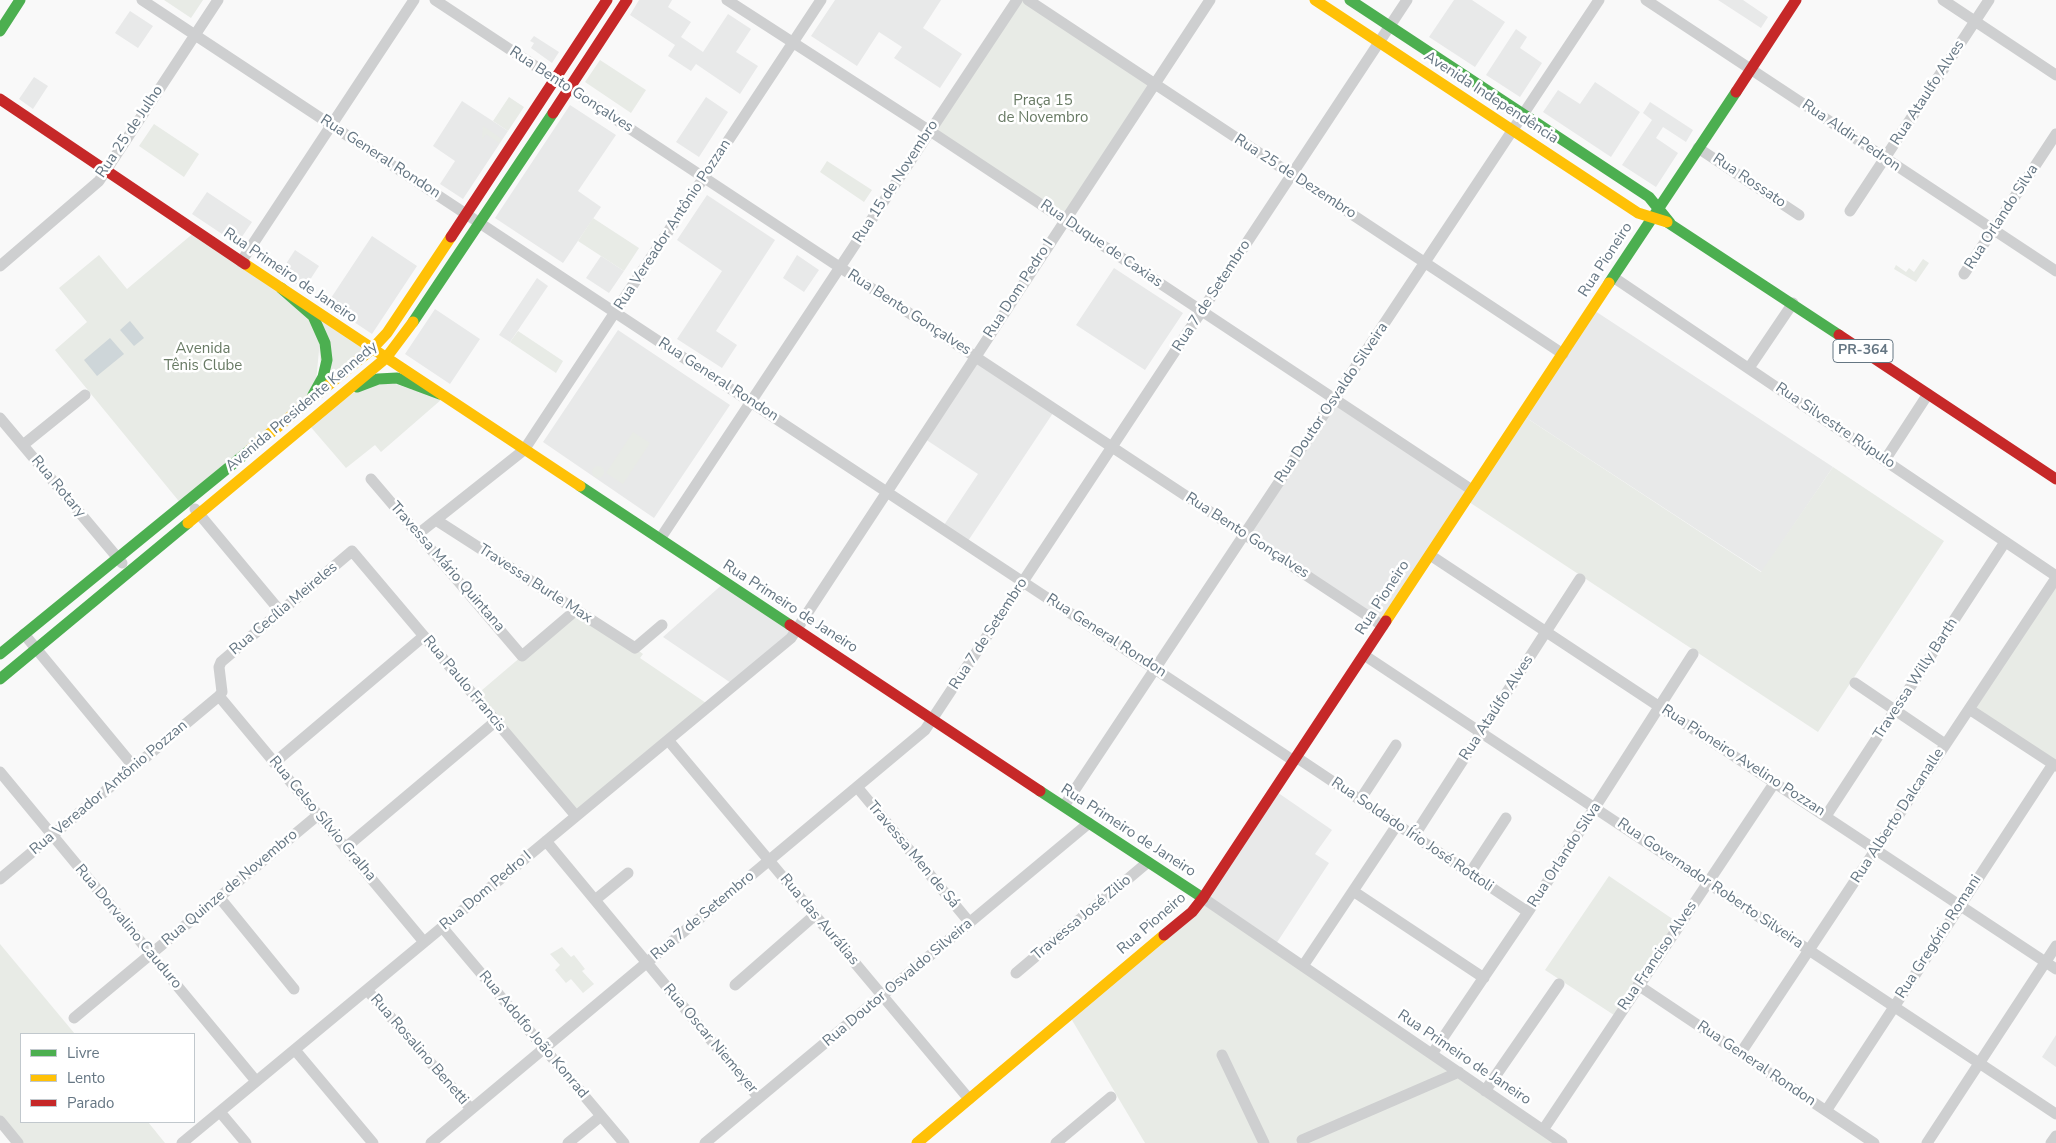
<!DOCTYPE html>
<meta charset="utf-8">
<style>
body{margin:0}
#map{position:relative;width:2056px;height:1143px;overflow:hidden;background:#f9f9f9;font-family:"Nunito Sans",sans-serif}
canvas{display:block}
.legend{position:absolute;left:20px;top:1033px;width:175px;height:90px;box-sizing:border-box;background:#fff;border:1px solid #c1c8cd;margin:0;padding:6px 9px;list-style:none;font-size:15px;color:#657683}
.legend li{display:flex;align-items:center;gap:10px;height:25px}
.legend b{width:25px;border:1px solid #c1c8cd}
</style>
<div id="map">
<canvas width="2056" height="1143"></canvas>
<ul class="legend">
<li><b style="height:6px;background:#4caf50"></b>Livre</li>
<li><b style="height:6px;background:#ffc107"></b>Lento</li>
<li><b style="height:6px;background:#c62828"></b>Parado</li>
</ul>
</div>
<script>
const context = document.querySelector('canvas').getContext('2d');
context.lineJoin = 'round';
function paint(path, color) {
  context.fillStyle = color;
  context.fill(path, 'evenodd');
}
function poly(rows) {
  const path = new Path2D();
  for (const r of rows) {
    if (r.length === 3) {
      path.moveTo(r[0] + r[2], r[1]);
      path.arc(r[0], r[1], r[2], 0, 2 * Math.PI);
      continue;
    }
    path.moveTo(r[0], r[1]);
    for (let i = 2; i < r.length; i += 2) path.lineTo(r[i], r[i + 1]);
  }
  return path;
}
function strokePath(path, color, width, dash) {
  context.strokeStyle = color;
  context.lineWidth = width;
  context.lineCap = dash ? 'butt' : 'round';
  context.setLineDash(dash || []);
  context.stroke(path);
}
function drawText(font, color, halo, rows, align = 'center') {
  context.font = font + ' "Nunito Sans",sans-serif';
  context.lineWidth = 5;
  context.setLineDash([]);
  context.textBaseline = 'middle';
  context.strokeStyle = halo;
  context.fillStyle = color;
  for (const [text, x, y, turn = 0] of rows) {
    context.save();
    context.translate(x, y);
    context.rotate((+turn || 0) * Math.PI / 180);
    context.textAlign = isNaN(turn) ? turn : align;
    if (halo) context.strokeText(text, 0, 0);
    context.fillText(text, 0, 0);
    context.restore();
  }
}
paint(poly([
 [639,0,672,0,668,7,691,22,681,37,703,52,728,14,751,29,736,52,758,66,740,94,696,64,691,71,668,56,675,45,630,15],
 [835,0,941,0,923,28,962,54,940,88,894,58,902,47,879,32,857,66,811,36],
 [1454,0,1472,0,1505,22,1475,67,1429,37],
 [1718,0,1743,0,1768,17,1761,28],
 [130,11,153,26,138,48,115,33],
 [1516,29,1527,37,1520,48,1542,63,1520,97,1486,75],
 [534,36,559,52,552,63,531,48,534,43,530,41],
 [34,77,48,86,33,109,19,99],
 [1595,82,1640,112,1611,157,1543,112,1558,90,1580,104],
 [706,97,728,112,699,157,676,142],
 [462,101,508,131,463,199,440,184,455,161,433,146],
 [1650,102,1693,130,1686,142,1663,127,1656,138,1678,153,1656,187,1622,165,1652,120,1643,113],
 [570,105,616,135,578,191,601,207,563,263,495,218],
 [207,192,252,222,237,244,192,214],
 [707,195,775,240,716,331,737,345,722,368,677,339,722,271,677,240],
 [372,236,417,266,372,334,327,304],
 [295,250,319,266,304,289,280,273],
 [797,255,819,270,804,292,783,278],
 [601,256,624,271,609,293,586,278],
 [1114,268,1183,313,1145,370,1076,325],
 [537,278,548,286,510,342,499,335],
 [435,309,480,339,450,384,405,354],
 [1592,309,1833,467,1762,572,1522,415],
 [618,330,730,405,654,518,543,442],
 [975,357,1055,410,966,544,942,528,978,474,922,437],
 [1335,399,1472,490,1383,626,1244,535],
 [725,582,796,630,734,685,663,637],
 [1274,790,1332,830,1315,854,1329,863,1274,947,1203,898],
 [2056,1035,2056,1067,2042,1057]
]), '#e8e9e9');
paint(poly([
 [164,0,203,0,191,18],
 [1017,0,1028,0,1155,84,1065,220,930,131],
 [600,60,646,90,631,113,585,82],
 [509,97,524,107,508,131,493,121],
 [154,124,199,154,184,177,139,146],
 [483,126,502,139,499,143,486,134,482,140],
 [827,161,872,190,864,202,820,172],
 [593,218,639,248,624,271,578,241],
 [196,231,281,288,321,330,315,392,182,505,55,350,87,322,59,288,99,255,127,289],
 [1923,259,1929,263,1916,282,1894,269,1896,265,1906,272,1909,268,1914,272],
 [317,315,367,349,322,387],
 [518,331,563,361,556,373,510,342],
 [386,381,442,399,381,452,375,445,346,468,309,425,360,388],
 [1522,415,1761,572,1833,467,1944,541,1818,732,1466,500],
 [633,432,650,443,623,484,606,473],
 [598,472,6],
 [2056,578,2056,766,1969,709],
 [576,610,635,648,643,654,640,658,706,703,576,816,475,696],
 [1609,876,1680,924,1617,1017,1545,970],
 [1203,898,1562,1143,1145,1143,1069,1015],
 [0,944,75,1034,21,1034,21,1122,148,1122,165,1143,18,1143,0,1121],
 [562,947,571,957,574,955,585,969,582,971,594,984,583,993,571,979,566,983,555,970,560,965,550,954]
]), '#e8ebe6');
paint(poly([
 [130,321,144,338,134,346,120,330],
 [110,338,124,354,97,376,84,360]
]), '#ced6d9');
strokePath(poly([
 [142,0,1294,761],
 [435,0,1383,626],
 [727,0,930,131,1472,490],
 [1028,0,1563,354],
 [1646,0,2056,271],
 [1943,0,2056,75],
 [1698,148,1799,215],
 [1850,211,1989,0],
 [241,262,414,0],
 [0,266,99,181,218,0],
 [1964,274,2056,134],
 [1613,277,2056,576],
 [1749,368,1793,303],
 [0,418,122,563],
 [23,445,85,395],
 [1885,460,1928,394],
 [371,479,522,656,576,610],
 [195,509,280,611],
 [436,520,635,648,662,625],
 [418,534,524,450,821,0],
 [660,539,1017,0],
 [1430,555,2056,969],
 [24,634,134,767],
 [1364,655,2056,1114],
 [1855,683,1945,744],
 [219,696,424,942],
 [1969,709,2056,766],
 [668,740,969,1099],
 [1296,757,1528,912],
 [274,763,424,636],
 [0,772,256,1081],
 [857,787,970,923],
 [1360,800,1396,745],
 [1064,806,1599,0],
 [1826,816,2005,542],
 [1414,836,1580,579],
 [546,841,759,1098],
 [345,848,496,721],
 [1470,873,1506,818],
 [0,879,219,696,222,692,219,667,221,662,352,551,576,816],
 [1353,891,1484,978],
 [219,897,294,989],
 [1203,898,1562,1143],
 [595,900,628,873],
 [442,927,624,1143],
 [1303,966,1397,825],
 [1016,973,1148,862],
 [735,985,815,915],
 [1638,985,1874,1143],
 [367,990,471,1109],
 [74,1018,318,815],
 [295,1050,373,1143],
 [1432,1054,1528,912,1693,654],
 [1740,1054,2056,578],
 [1222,1055,1264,1143],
 [1485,1091,1559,984],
 [1826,1111,2053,764],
 [220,1112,246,1143],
 [0,1121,18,1143],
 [1543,1130,1775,782],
 [182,1143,791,638,1210,0],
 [431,1143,925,730,1407,0],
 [568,1143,601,1116],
 [705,1143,1089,823],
 [1056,1143,1111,1097],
 [1304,1143,1302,1140,1459,1072],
 [1927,1143,2056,946],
 [2051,1143,2056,1136]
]), '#cecfd0', 11);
strokePath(poly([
 [1350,0,1649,197,1670,223],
 [0,31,20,0],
 [1667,222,1839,335],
 [1609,283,1736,92],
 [281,288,313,316,325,343,327,360,323,377,313,395],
 [413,322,553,113],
 [357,387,378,379,397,378,440,394],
 [580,486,790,625],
 [0,654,250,450],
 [0,679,188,523],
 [1040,791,1203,898]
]), '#4caf50', 11);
strokePath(poly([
 [1315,0,1638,213,1667,222],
 [245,264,580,486],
 [250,450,372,349,387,333,451,237],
 [188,523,386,358,413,322],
 [1386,621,1609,283],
 [917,1143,1164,935]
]), '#ffc107', 11);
strokePath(poly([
 [1736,92,1796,0],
 [0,99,245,264],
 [553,113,627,0],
 [451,237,607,0],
 [1839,335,2056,479],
 [790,625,1040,791],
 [1164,935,1192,912,1203,898,1386,621]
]), '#c62828', 11);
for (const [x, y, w] of [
 [1863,351,60]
]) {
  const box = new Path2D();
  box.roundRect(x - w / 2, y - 11.5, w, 23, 4);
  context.fillStyle = '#fff';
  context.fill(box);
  strokePath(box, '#657683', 1);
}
drawText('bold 14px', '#657683', null, [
 ["PR-364",1863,351]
]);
drawText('15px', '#657683', '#fff', [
 ["Rua Bento Gonçalves",571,90,33],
 ["Rua Ataulfo Alves",1928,93,-57],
 ["Avenida Independência",1491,98,33],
 ["Rua 25 de Julho",130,132,-56],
 ["Rua Aldir Pedron",1851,136,34],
 ["Rua General Rondon",380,157,33],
 ["Rua 25 de Dezembro",1295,177,33],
 ["Rua Rossato",1749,181,34],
 ["Rua 15 de Novembro",896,182,-57],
 ["Rua Orlando Silva",2002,217,-57],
 ["Rua Vereador Antônio Pozzan",673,225,-57],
 ["Rua Duque de Caxias",1101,244,34],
 ["Rua Pioneiro",1606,260,-57],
 ["Rua Primeiro de Janeiro",290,276,34],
 ["Rua Dom Pedro I",1019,289,-57],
 ["Rua 7 de Setembro",1212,296,-57],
 ["Rua Bento Gonçalves",909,313,33],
 ["Rua General Rondon",718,380,33],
 ["Rua Doutor Osvaldo Silveira",1332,403,-56],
 ["Avenida Presidente Kennedy",302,407,-40],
 ["Rua Silvestre Rúpulo",1835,426,34],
 ["Rua Rotary",58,487,50],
 ["Rua Bento Gonçalves",1247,536,33],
 ["Travessa Mário Quintana",447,567,49],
 ["Travessa Burle Max",535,584,33],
 ["Rua Pioneiro",1383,598,-57],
 ["Rua Primeiro de Janeiro",790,607,33],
 ["Rua Cecília Meireles",284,609,-40],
 ["Rua 7 de Setembro",989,634,-57],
 ["Rua General Rondon",1106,636,33],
 ["Travessa Willy Barth",1916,679,-57],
 ["Rua Paulo Francis",464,684,50],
 ["Rua Ataúlfo Alves",1497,708,-57],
 ["Rua Pioneiro Avelino Pozzan",1743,761,33],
 ["Rua Vereador Antônio Pozzan",109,788,-40],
 ["Rua Alberto Dalcanalle",1898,816,-57],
 ["Rua Celso Sílvio Gralha",322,819,50],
 ["Rua Primeiro de Janeiro",1128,831,33],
 ["Rua Soldado Írio José Rottoli",1412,835,34],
 ["Travessa Men de Sá",913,855,50],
 ["Rua Orlando Silva",1565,855,-57],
 ["Rua Governador Roberto Silveira",1710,884,34],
 ["Rua Quinze de Novembro",230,888,-40],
 ["Rua Dom Pedro I",486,891,-40],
 ["Rua 7 de Setembro",703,916,-40],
 ["Travessa José Zilio",1082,918,-40],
 ["Rua das Aurálias",819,920,50],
 ["Rua Pioneiro",1152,924,-41],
 ["Rua Dorvalino Cauduro",128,927,50],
 ["Rua Gregório Romani",1939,937,-57],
 ["Rua Franciso Alves",1658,956,-56],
 ["Rua Doutor Osvaldo Silveira",898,983,-40],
 ["Rua Adolfo João Konrad",533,1035,50],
 ["Rua Oscar Niemeyer",710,1039,50],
 ["Rua Rosalino Benetti",419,1050,49],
 ["Rua Primeiro de Janeiro",1464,1058,34],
 ["Rua General Rondon",1756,1064,34]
]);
drawText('15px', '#687a64', '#fff', [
 ["Praça 15",1043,101],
 ["de Novembro",1043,118],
 ["Avenida",203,349],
 ["Tênis Clube",203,366]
]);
</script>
